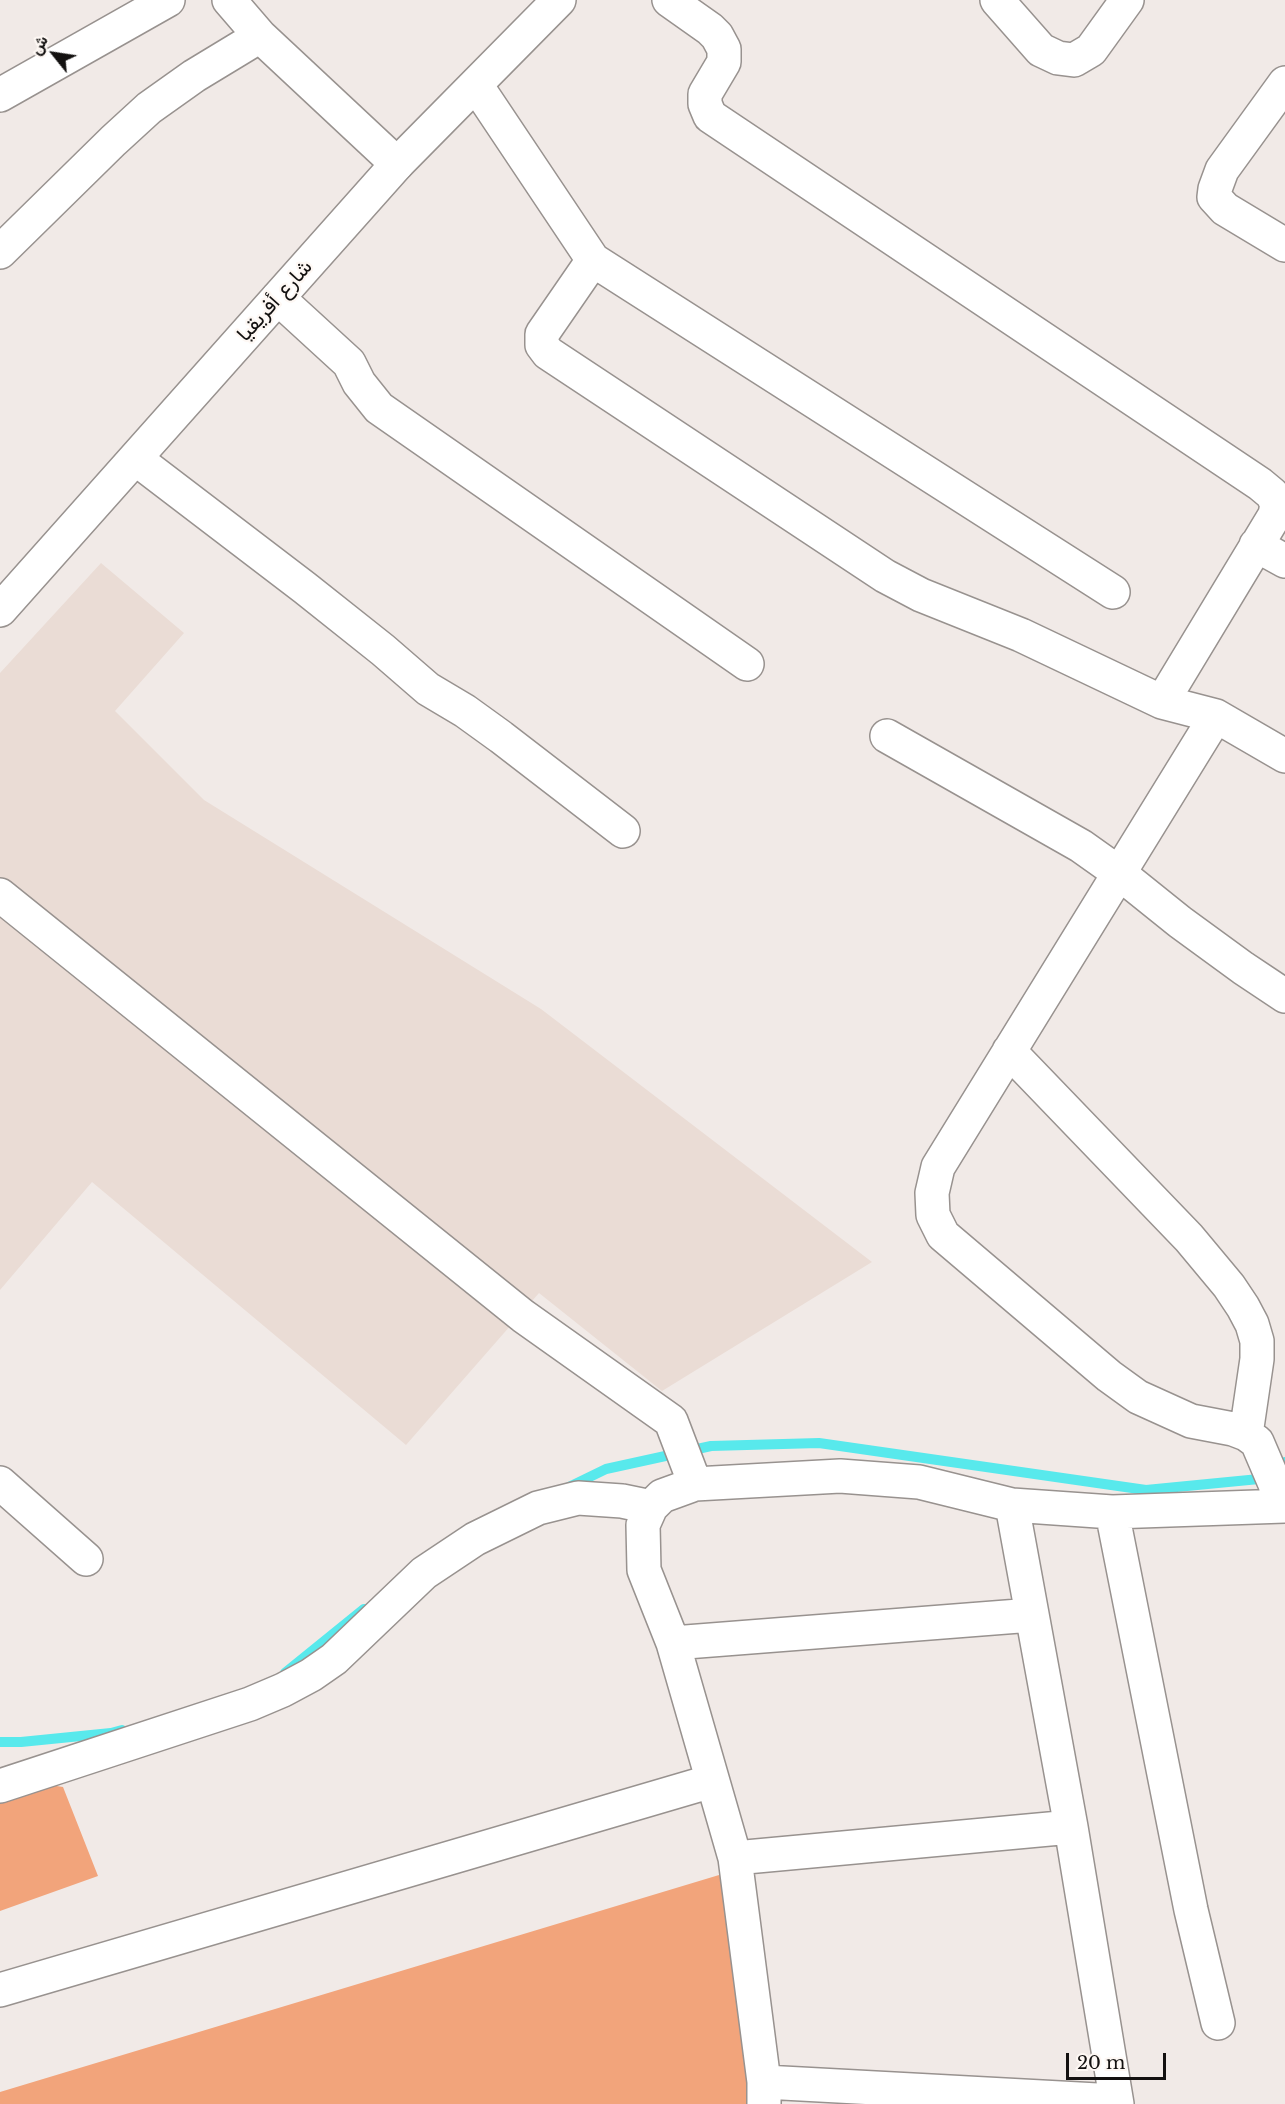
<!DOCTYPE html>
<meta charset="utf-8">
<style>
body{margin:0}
#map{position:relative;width:1285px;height:2104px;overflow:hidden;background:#f1eae7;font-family:"Libre Baskerville",Vazirmatn,serif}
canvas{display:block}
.north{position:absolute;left:24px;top:24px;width:60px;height:60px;-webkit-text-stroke:4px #fef8f4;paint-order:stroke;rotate:300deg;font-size:16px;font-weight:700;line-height:24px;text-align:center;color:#131110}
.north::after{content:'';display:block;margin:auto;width:21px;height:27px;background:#131110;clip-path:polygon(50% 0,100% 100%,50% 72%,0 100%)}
.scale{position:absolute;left:1066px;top:2053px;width:100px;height:27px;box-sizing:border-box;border:3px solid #131110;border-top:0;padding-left:8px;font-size:18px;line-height:21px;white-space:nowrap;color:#131110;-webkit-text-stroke:4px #fef8f4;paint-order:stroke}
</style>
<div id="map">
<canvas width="1285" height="2104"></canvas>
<div class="north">ش</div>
<div class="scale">20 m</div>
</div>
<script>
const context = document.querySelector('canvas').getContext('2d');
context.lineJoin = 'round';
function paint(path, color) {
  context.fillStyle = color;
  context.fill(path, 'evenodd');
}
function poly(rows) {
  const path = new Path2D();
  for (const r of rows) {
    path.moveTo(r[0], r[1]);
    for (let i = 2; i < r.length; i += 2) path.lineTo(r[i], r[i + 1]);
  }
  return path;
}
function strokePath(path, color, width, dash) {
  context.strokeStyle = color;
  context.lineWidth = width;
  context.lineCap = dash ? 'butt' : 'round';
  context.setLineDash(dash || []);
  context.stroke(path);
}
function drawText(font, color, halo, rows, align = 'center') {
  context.font = font + ' "Libre Baskerville",Vazirmatn,serif';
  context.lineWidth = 4.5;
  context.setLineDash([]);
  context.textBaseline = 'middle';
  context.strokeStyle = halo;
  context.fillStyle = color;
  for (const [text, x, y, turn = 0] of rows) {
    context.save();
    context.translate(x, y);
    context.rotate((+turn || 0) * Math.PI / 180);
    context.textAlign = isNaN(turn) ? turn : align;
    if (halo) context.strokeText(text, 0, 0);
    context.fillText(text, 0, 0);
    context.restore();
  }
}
paint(poly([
 [101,563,184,633,115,711,204,800,541,1009,872,1262,662,1391,539,1293,406,1445,92,1182,0,1290,0,673]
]), '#eadcd5');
paint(poly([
 [0,1777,63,1787,98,1876,0,1911],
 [729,1872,751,2104,0,2104,0,2092]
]), '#f2a47b');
strokePath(poly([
 [569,1487,606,1469,711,1446,819,1443,1146,1490,1259,1479,1285,1462],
 [285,1673,364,1609],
 [0,1742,21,1742,111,1733,122,1730]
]), '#58e9ec', 10);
const minor = poly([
 [229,0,260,36,397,164],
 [669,0,710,29,717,36,724,49,724,62,705,94,705,104,710,116,1260,484,1272,494,1277,504,1275,515,1162,702],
 [997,0,1041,50,1058,58,1074,60,1091,50,1127,0],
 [1285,83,1222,170,1215,189,1214,197,1225,209,1285,245],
 [476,85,593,260,1113,592],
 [0,95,168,0],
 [0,252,113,141,149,108,194,76,260,36],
 [593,260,542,334,542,345,548,353,885,576,921,595,1021,635,1162,702,1216,716,1285,756],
 [278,298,349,363,359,383,379,408,747,664],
 [136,459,305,588,383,650,428,689,465,711,501,737,623,831],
 [1256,545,1285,561],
 [1216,716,938,1167,932,1193,933,1215,943,1235,1109,1376,1138,1397,1191,1421,1233,1429,1246,1434,1257,1442,1275,1484,1280,1506],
 [887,736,1081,846,1119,873,1180,922,1243,968,1285,996],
 [0,895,523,1316,671,1421,695,1484],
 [1009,1051,1189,1238,1229,1286,1243,1307,1252,1324,1257,1341,1257,1359,1246,1434],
 [0,1483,86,1559],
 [1012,1505,1071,1827,1117,2104],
 [1112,1512,1191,1910,1218,2023],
 [673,1643,1032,1615],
 [0,1786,250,1704,283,1690,311,1675,334,1659,424,1573,475,1539,538,1508,578,1498,622,1501,651,1507],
 [735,1858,1071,1827],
 [0,1990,712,1781],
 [764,2082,1116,2101],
 [764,2104,764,2082,735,1858,673,1643,644,1570,643,1525,651,1507,662,1496,695,1484,840,1476,919,1482,1012,1505,1112,1512,1285,1506]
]);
const tertiary = poly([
 [0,610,397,164,559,0]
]);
strokePath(minor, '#98928f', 36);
strokePath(tertiary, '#98928f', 36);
strokePath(minor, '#fff', 33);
strokePath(tertiary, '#fff', 33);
drawText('21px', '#131110', '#fef8f4', [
 ["شارع أفريقيا",275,301,-48]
]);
</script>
